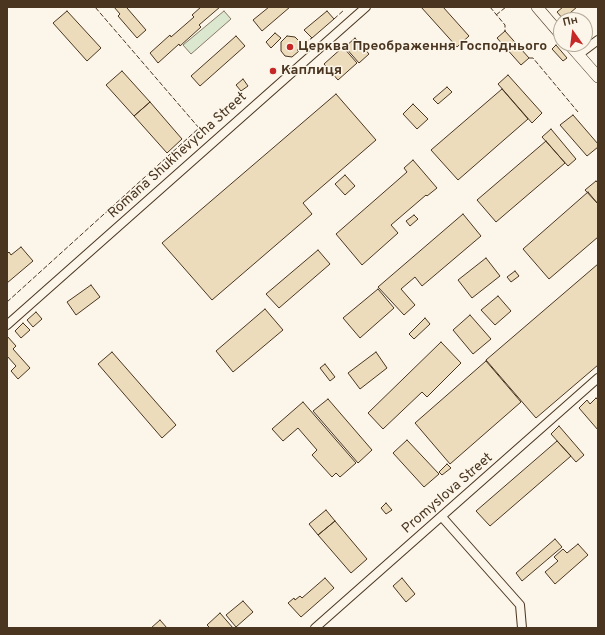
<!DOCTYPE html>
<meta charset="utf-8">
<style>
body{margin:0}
#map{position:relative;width:605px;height:635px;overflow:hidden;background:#fbf6e9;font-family:Overpass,sans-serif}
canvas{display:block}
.frame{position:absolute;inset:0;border:8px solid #4a3520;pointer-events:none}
.north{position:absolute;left:553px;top:12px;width:40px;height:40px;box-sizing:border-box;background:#fbf6e9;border:1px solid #b4a999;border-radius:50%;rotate:346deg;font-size:11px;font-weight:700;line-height:16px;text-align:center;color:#4a3520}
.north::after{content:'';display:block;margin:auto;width:14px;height:18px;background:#c62828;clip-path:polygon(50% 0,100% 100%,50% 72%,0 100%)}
</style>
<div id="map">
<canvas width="605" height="635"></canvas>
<div class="frame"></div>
<div class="north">Пн</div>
</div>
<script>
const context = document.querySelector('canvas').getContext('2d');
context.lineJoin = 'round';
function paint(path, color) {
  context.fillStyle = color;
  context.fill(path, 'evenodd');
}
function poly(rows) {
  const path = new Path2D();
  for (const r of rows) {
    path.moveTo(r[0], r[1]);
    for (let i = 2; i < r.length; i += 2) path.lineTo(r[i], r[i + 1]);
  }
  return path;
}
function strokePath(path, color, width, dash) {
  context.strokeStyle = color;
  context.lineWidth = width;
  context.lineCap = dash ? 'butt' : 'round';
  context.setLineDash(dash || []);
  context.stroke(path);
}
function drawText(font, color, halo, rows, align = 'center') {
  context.font = font + ' Overpass,sans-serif';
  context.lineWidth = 3;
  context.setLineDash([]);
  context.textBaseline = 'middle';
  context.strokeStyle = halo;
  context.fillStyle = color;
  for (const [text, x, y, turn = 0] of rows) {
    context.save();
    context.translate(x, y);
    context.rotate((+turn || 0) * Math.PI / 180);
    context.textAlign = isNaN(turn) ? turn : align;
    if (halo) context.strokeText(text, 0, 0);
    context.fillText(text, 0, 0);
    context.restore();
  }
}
const green = poly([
 [224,11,231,19,191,54,183,45,224,11]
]);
paint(green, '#dce7d0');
strokePath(green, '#887966', 1);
const building = poly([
 [114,7,128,7,127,8,146,30,137,38,118,16,120,14,114,7],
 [201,7,220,7,199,25,201,27,180,46,179,44,158,63,150,53,170,35,171,37,194,17,192,15,201,7],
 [269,7,290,7,262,31,253,20,269,7],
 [421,7,443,7,469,36,457,47,421,7],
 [563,7,577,7,563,19,557,12,563,7],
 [67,11,101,48,87,61,53,23,67,11],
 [327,11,334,19,312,38,304,30,327,11],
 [505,31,529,58,521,65,497,38,505,31],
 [275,33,281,38,271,48,266,42,275,33],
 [236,36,245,46,200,86,191,76,236,36],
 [287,36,295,37,300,42,300,48,297,50,299,51,292,57,285,56,281,51,281,42,287,36],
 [355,38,369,54,359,63,345,47,355,38],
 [556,45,567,58,563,61,552,49,556,45],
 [343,47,357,63,338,80,324,64,343,47],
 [122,71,150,102,134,116,106,85,122,71],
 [508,75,542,113,532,123,498,84,508,75],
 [243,79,248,86,241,91,236,85,243,79],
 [447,87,452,92,438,104,433,99,447,87],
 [502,89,528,119,458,180,431,150,502,89],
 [336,94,376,140,303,203,312,214,212,300,162,243,336,94],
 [150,102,182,139,167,153,134,116,150,102],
 [413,104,428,119,417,129,403,114,413,104],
 [573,115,598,144,598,147,587,156,560,125,573,115],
 [551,129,576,159,568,166,542,137,551,129],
 [546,141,565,163,496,222,477,200,546,141],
 [413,160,437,188,427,196,426,195,391,225,398,233,362,265,336,234,407,172,404,168,413,160],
 [345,175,355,186,345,195,335,184,345,175],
 [596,181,598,183,598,204,585,190,596,181],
 [588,192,598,204,598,237,549,279,523,249,588,192],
 [463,214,481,236,422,286,415,277,401,289,415,305,404,315,378,287,463,214],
 [414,215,418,219,410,226,406,221,414,215],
 [21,247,33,261,7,283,7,254,9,252,11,255,21,247],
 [318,250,330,264,279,308,266,294,318,250],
 [486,258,500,276,472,298,458,280,486,258],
 [598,264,598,365,536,418,486,360,598,264],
 [515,271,519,276,511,282,507,277,515,271],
 [91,285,100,297,76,315,67,302,91,285],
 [378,289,394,308,360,338,343,318,378,289],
 [498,296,511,311,495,325,481,310,498,296],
 [265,309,283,330,233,372,216,351,265,309],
 [36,312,42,319,33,327,27,320,36,312],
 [470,315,491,339,473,354,453,330,470,315],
 [425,318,430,324,414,339,409,334,425,318],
 [23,323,30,330,21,338,15,331,23,323],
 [7,336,16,346,13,349,30,368,18,379,11,371,16,366,7,356,7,336],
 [441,342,461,363,427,397,422,392,383,429,368,413,441,342],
 [112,352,176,425,162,438,98,364,112,352],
 [376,352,387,368,360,389,348,373,376,352],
 [486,361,521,402,450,464,415,423,486,361],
 [325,364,335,377,330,381,320,368,325,364],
 [596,398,598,400,598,430,579,408,587,400,590,404,596,398],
 [328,399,372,450,358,463,313,411,328,399],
 [303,402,356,463,340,477,336,473,332,477,312,455,317,450,298,428,283,441,272,429,303,402],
 [559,426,584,455,576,462,551,434,559,426],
 [407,440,439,474,424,487,393,453,407,440],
 [557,441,571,456,490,526,476,511,557,441],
 [447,464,451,468,442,475,439,472,447,464],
 [386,503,392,510,386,514,381,508,386,503],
 [326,510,335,521,318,535,309,524,326,510],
 [335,521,367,559,351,573,318,535,335,521],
 [555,539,562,547,522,581,516,573,555,539],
 [578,544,588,555,555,584,545,572,558,561,554,557,563,549,567,553,578,544],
 [325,578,334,588,301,617,288,603,294,598,295,600,300,596,302,598,325,578],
 [402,578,415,594,406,602,393,586,402,578],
 [243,601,253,612,236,627,226,615,243,601],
 [220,613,233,628,210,628,207,625,220,613],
 [160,620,167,628,151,628,160,620]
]);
paint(building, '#ecdcbc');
strokePath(building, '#4a3520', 1);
const minor = poly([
 [578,55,598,40],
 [7,325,366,7],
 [442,517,520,605,522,628],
 [315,628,598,378]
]);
const major = poly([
 [537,7,561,35],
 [569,44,598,77]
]);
strokePath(minor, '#4a3520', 10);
strokePath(major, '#4a3520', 12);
strokePath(minor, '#fbf6e9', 8);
strokePath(major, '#fbf6e9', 11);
strokePath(poly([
 [490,7,505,25,505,31],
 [496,15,506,7],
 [334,19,344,10],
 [304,43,312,38],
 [529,58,533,58,578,112],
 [7,302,199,128,95,7]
]), '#4a3520', 1, [5, 2]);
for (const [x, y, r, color] of [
 [290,47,4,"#c62828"],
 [273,71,4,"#c62828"]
]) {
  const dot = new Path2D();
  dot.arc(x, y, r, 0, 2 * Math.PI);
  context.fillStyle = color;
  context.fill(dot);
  strokePath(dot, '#fbf6e9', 1.5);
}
drawText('bold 14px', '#4a3520', '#fbf6e9', [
 ["Церква Преображення Господнього",298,47],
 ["Каплиця",281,71]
], 'left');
drawText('14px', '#4a3520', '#fbf6e9', [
 ["Romana Shukhevycha Street",178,156,-42],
 ["Promyslova Street",448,494,-41]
]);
</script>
